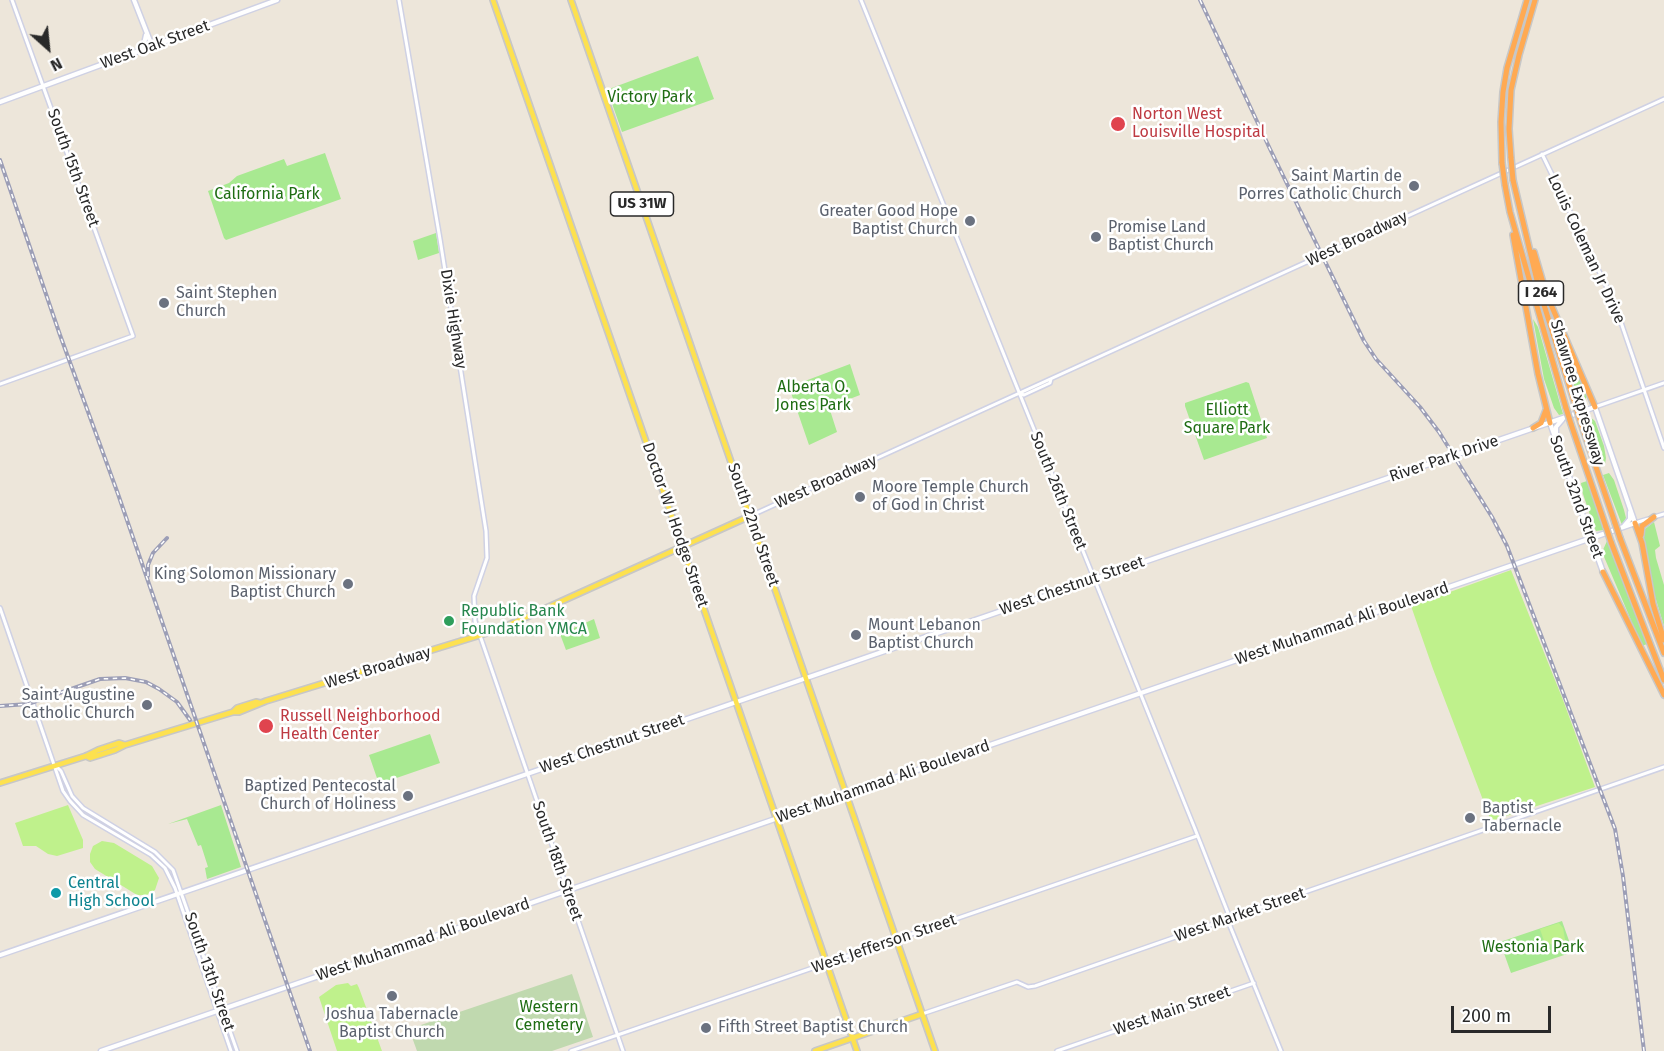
<!DOCTYPE html>
<style>
body{margin:0}
#map{position:relative;width:1664px;height:1051px;overflow:hidden;background:#ede6da;font-family:"Fira Sans",sans-serif}
canvas{display:block}
.north{position:absolute;left:18px;top:18px;width:60px;height:60px;-webkit-text-stroke:4px #fff;paint-order:stroke;rotate:153deg;font-size:16px;font-weight:700;line-height:24px;text-align:center;color:#292929}
.north::after{content:'';display:block;margin:auto;width:21px;height:27px;background:#292929;clip-path:polygon(50% 0,100% 100%,50% 72%,0 100%)}
.scale{position:absolute;left:1451px;top:1006px;width:100px;height:27px;box-sizing:border-box;border:3px solid #292929;border-top:0;padding-left:8px;font-size:18px;line-height:21px;white-space:nowrap;color:#292929;-webkit-text-stroke:4px #fff;paint-order:stroke}
</style>
<div id="map">
<canvas width="1664" height="1051"></canvas>
<div class="north">N</div>
<div class="scale">200 m</div>
</div>
<script>
const context = document.querySelector('canvas').getContext('2d');
context.lineJoin = 'round';
function paint(path, color) {
  context.fillStyle = color;
  context.fill(path, 'evenodd');
}
function poly(rows) {
  const path = new Path2D();
  for (const r of rows) {
    path.moveTo(r[0], r[1]);
    for (let i = 2; i < r.length; i += 2) path.lineTo(r[i], r[i + 1]);
  }
  return path;
}
function strokePath(path, color, width, dash) {
  context.strokeStyle = color;
  context.lineWidth = width;
  context.lineCap = dash ? 'butt' : 'round';
  context.setLineDash(dash || []);
  context.stroke(path);
}
function drawText(font, color, halo, rows, align = 'center') {
  context.font = font + ' "Fira Sans",sans-serif';
  context.lineWidth = 5;
  context.setLineDash([]);
  context.textBaseline = 'middle';
  context.strokeStyle = halo;
  context.fillStyle = color;
  for (const [text, x, y, turn = 0] of rows) {
    context.save();
    context.translate(x, y);
    context.rotate((+turn || 0) * Math.PI / 180);
    context.textAlign = isNaN(turn) ? turn : align;
    if (halo) context.strokeText(text, 0, 0);
    context.fillText(text, 0, 0);
    context.restore();
  }
}
paint(poly([
 [698,56,714,99,622,132,608,92,609,89],
 [325,153,341,199,226,240,224,238,208,191,229,183,237,176,284,159,287,166],
 [436,233,439,253,418,260,413,241],
 [1533,319,1538,327,1563,414,1559,415,1554,408,1544,379],
 [1567,352,1587,396,1584,403,1580,404,1564,353],
 [850,364,860,395,829,407,837,432,809,445,789,387],
 [1246,382,1249,383,1267,438,1204,460,1185,406,1185,403],
 [1589,416,1595,421,1604,446,1606,458,1605,464,1602,466,1600,465,1590,437,1585,417],
 [1609,473,1614,480,1624,510,1626,518,1622,525,1603,475],
 [1587,481,1604,530,1596,531,1594,527,1582,491,1581,483],
 [1654,522,1660,546,1655,550,1656,558,1664,585,1664,626,1654,593,1643,535,1645,529],
 [1607,541,1647,644,1642,646,1602,552],
 [594,619,600,638,566,650,560,634],
 [430,734,440,763,379,784,369,755],
 [221,805,241,867,207,879,205,868,208,867,201,845,198,846,187,819,168,824],
 [1562,921,1573,952,1511,973,1500,942]
]), '#a8e991');
paint(poly([
 [572,974,593,1037,552,1051,417,1051,409,1029]
]), '#c0d9af');
paint(poly([
 [1511,570,1563,700,1595,787,1491,821,1433,669,1411,606],
 [68,805,83,840,83,848,57,856,48,854,36,846,23,846,15,823],
 [102,841,114,843,152,866,159,878,155,890,147,895,137,895,95,869,90,862,90,854,93,846],
 [1559,923,1563,928,1566,945,1557,947,1544,941,1540,929],
 [348,983,351,986,357,984,359,988,382,1051,337,1051,319,997,336,985]
]), '#bff18c');
const tertiary = poly([
 [399,0,440,239,486,531,487,558,474,596,475,621,623,1051],
 [861,0,1195,829,1228,913,1230,926,1281,1051],
 [1542,154,1614,302,1664,448],
 [0,384,133,336,12,0],
 [1019,393,1024,395,1050,383,1051,379],
 [1595,407,1664,383],
 [750,516,1664,99],
 [1654,517,1664,514],
 [1635,523,1648,519],
 [0,608,63,791,70,801,83,815,151,855,165,868,175,888,231,1051],
 [57,767,61,771,72,796,83,808,155,852,173,870,237,1051],
 [922,1014,1017,982,1028,987,1035,986,1664,767],
 [571,1051,1197,836],
 [1057,1051,1254,983]
]);
const secondary = poly([
 [134,0,152,46],
 [139,49,144,44,146,35],
 [0,102,277,0],
 [1550,423,1603,572],
 [1556,437,1556,427,1562,420],
 [1624,526,1630,519,1630,512],
 [0,955,1595,407,1635,523,101,1051]
]);
const primary = poly([
 [493,0,857,1051],
 [571,0,935,1051],
 [233,712,237,708,256,702,260,703],
 [86,756,90,758,115,750,125,745,233,712,239,712,266,701,500,629,750,516],
 [0,783,86,756,98,750,119,743,125,745],
 [815,1051,922,1014]
]);
const motorway = poly([
 [1511,158,1509,129,1511,90,1519,55,1535,0],
 [1502,163,1501,122,1503,92,1507,68,1527,0],
 [1513,180,1539,289,1575,404],
 [1505,185,1510,212,1566,408],
 [1513,235,1538,374,1550,423],
 [1534,252,1546,293,1595,407],
 [1581,423,1615,523],
 [1571,424,1606,527],
 [1533,428,1541,423,1546,410],
 [1635,523,1642,543,1653,604,1664,640],
 [1641,535,1642,526,1654,517],
 [1620,538,1664,653],
 [1611,542,1664,680],
 [1603,572,1664,695]
]);
strokePath(tertiary, '#cfd1e4', 6);
strokePath(secondary, '#cfd1e4', 7);
strokePath(primary, '#c7c7c7', 8);
strokePath(motorway, '#c7c7c7', 8);
strokePath(tertiary, '#fff', 3);
strokePath(secondary, '#fff', 4);
strokePath(primary, '#fde14f', 4.5);
strokePath(motorway, '#ffaa53', 5);
const rail = poly([
 [1200,0,1270,149,1364,341,1376,359,1420,407,1439,432,1492,517,1507,546,1615,829,1623,876,1644,1051],
 [0,160,60,335,118,494,310,1051],
 [148,576,148,565,153,553,167,538],
 [0,706,28,704,100,679,125,678,146,682,159,689,177,702,190,720]
]);
strokePath(rail, '#9c9eb6', 4);
strokePath(rail, '#fff', 1.5, [4.5]);
const motorwayBridge = poly([
 [1511,158,1513,180],
 [1502,163,1505,185],
 [1575,404,1581,423],
 [1566,408,1571,424],
 [1615,523,1620,538],
 [1606,527,1611,542]
]);
strokePath(motorwayBridge, '#c7c7c7', 8, []);
strokePath(motorwayBridge, '#ffaa53', 5);
for (const [x, y, r, color] of [
 [1118,124,8,"#e0444e"],
 [1414,186,6,"#6b7280"],
 [970,221,6,"#6b7280"],
 [1096,237,6,"#6b7280"],
 [164,303,6,"#6b7280"],
 [860,497,6,"#6b7280"],
 [348,584,6,"#6b7280"],
 [449,621,6,"#2e9e5b"],
 [856,635,6,"#6b7280"],
 [147,705,6,"#6b7280"],
 [266,726,8,"#e0444e"],
 [408,796,6,"#6b7280"],
 [1470,818,6,"#6b7280"],
 [56,893,6,"#0f9aa8"],
 [392,996,6,"#6b7280"],
 [706,1028,6,"#6b7280"]
]) {
  const dot = new Path2D();
  dot.arc(x, y, r, 0, 2 * Math.PI);
  context.fillStyle = color;
  context.fill(dot);
  strokePath(dot, '#fff', 2);
}
for (const [x, y, w] of [
 [642,204,63],
 [1541,293,45]
]) {
  const box = new Path2D();
  box.roundRect(x - w / 2, y - 12, w, 24, 4.5);
  context.fillStyle = '#fff';
  context.fill(box);
  strokePath(box, '#292929', 1.5);
}
drawText('bold 15px', '#292929', null, [
 ["US 31W",642,204],
 ["I 264",1541,293]
]);
drawText('16px', '#292929', '#fff', [
 ["West Oak Street",155,45,-20],
 ["South 15th Street",73,168,70],
 ["West Broadway",1357,239,-25],
 ["Louis Coleman Jr Drive",1586,249,65],
 ["Dixie Highway",453,319,81],
 ["Shawnee Expressway",1577,393,73],
 ["River Park Drive",1444,459,-19],
 ["West Broadway",826,482,-24],
 ["South 26th Street",1058,491,68],
 ["South 32nd Street",1576,497,70],
 ["Doctor W J Hodge Street",675,525,71],
 ["South 22nd Street",753,525,71],
 ["West Chestnut Street",1072,586,-19],
 ["West Muhammad Ali Boulevard",1342,624,-19],
 ["West Broadway",378,668,-17],
 ["West Chestnut Street",612,744,-19],
 ["West Muhammad Ali Boulevard",883,782,-19],
 ["South 18th Street",557,861,71],
 ["West Market Street",1240,915,-19],
 ["West Muhammad Ali Boulevard",423,940,-19],
 ["West Jefferson Street",884,944,-19],
 ["South 13th Street",209,972,71],
 ["West Main Street",1172,1011,-19]
]);
drawText('16px', '#1f6d13', '#fff', [
 ["Victory Park",650,98],
 ["California Park",267,195],
 ["Alberta O.",813,388],
 ["Jones Park",813,406],
 ["Elliott",1227,411],
 ["Square Park",1227,429],
 ["Westonia Park",1533,948],
 ["Western",549,1008],
 ["Cemetery",549,1026]
]);
drawText('16px', '#be3a42', '#fff', [
 ["Norton West",1132,115],
 ["Louisville Hospital",1132,133],
 ["Russell Neighborhood",280,717],
 ["Health Center",280,735]
], 'left');
drawText('16px', '#5b616d', '#fff', [
 ["Saint Martin de",1402,177,"right"],
 ["Porres Catholic Church",1402,195,"right"],
 ["Greater Good Hope",958,212,"right"],
 ["Baptist Church",958,230,"right"],
 ["Promise Land",1108,228],
 ["Baptist Church",1108,246],
 ["Saint Stephen",176,294],
 ["Church",176,312],
 ["Moore Temple Church",872,488],
 ["of God in Christ",872,506],
 ["King Solomon Missionary",336,575,"right"],
 ["Baptist Church",336,593,"right"],
 ["Mount Lebanon",868,626],
 ["Baptist Church",868,644],
 ["Saint Augustine",135,696,"right"],
 ["Catholic Church",135,714,"right"],
 ["Baptized Pentecostal",396,787,"right"],
 ["Church of Holiness",396,805,"right"],
 ["Baptist",1482,809],
 ["Tabernacle",1482,827],
 ["Joshua Tabernacle",392,1015,"center"],
 ["Baptist Church",392,1033,"center"],
 ["Fifth Street Baptist Church",718,1028]
], 'left');
drawText('16px', '#27864d', '#fff', [
 ["Republic Bank",461,612],
 ["Foundation YMCA",461,630]
], 'left');
drawText('16px', '#0d838f', '#fff', [
 ["Central",68,884],
 ["High School",68,902]
], 'left');
</script>
